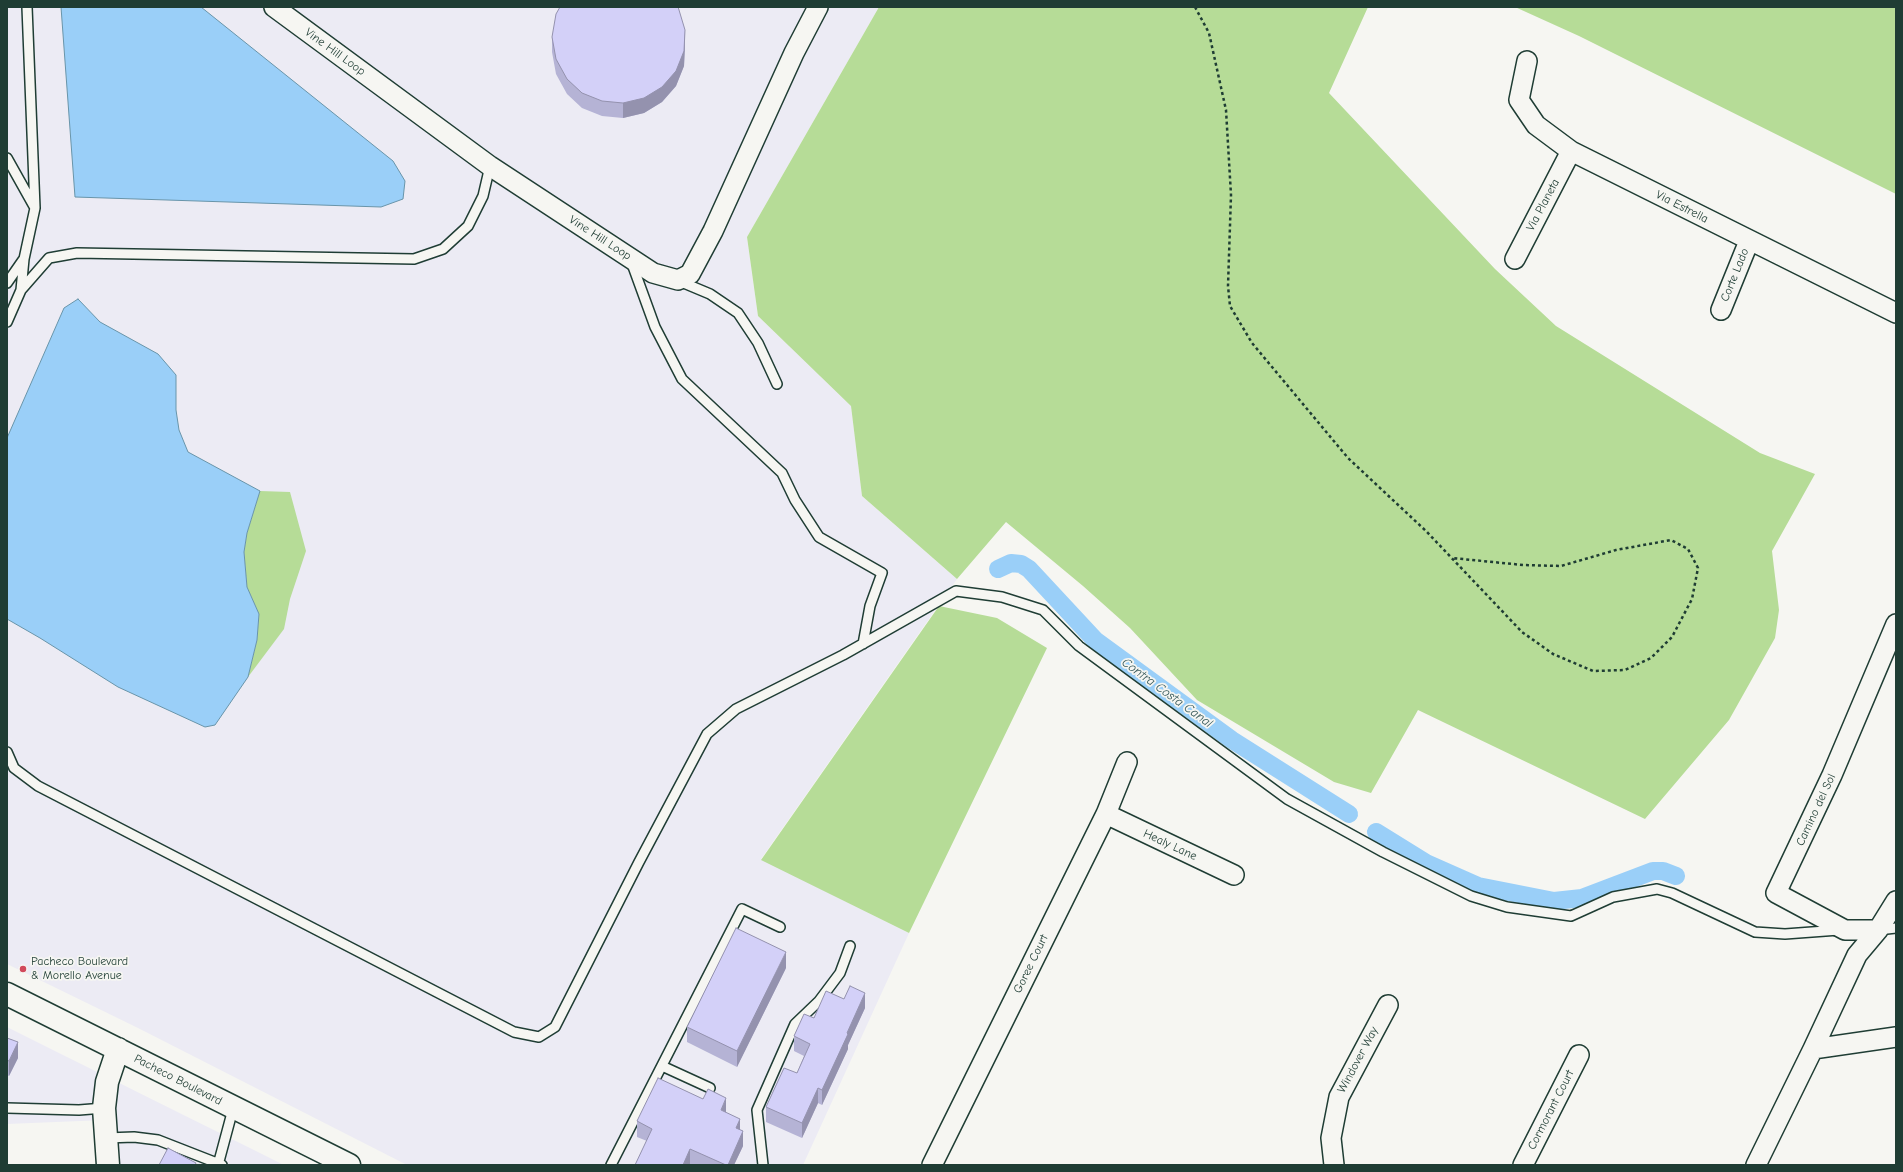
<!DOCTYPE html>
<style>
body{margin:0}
#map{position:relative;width:1903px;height:1172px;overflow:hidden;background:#f6f6f2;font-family:"Comic Neue",sans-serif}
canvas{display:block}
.frame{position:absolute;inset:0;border:8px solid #1f3d34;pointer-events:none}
</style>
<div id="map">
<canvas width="1903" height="1172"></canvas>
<div class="frame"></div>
</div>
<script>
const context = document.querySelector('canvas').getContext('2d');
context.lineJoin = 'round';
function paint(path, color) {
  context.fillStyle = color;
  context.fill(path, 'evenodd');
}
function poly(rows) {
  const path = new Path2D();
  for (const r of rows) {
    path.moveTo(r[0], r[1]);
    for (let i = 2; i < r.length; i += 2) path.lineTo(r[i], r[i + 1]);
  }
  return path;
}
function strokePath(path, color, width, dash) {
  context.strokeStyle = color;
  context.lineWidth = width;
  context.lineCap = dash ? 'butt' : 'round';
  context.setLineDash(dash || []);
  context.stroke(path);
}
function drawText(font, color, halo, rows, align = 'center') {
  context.font = font + ' "Comic Neue",sans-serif';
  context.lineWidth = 3.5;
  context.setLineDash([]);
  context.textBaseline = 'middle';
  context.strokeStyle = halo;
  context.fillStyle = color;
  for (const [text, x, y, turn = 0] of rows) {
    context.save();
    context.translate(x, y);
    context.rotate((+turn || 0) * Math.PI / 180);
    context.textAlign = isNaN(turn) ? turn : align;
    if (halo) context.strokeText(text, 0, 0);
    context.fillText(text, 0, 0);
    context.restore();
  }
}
paint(poly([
 [7,7,879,7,747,237,758,316,851,406,862,496,957,579,761,859,909,933,803,1165,407,1165,138,1028,7,964],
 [7,1027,67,1057,284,1165,108,1165,105,1120,7,1124]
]), '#ecebf4');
paint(poly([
 [879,7,1368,7,1329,93,1495,269,1556,326,1760,453,1815,474,1772,551,1779,610,1775,638,1729,720,1645,819,1418,710,1371,793,1334,782,1197,700,1130,628,1083,586,1006,522,957,579,862,496,851,406,758,316,747,237],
 [1515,7,1896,7,1896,194,1579,36],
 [260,491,290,492,306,551,290,599,284,629,248,677,257,640,259,614,247,587,244,552,247,533],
 [939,606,997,618,1047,648,909,933,761,860]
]), '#b6dc97');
const water = poly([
 [61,7,201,7,393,161,405,181,403,199,381,207,75,197,61,7],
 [78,299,100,322,158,354,176,375,176,410,179,430,188,452,260,491,247,533,244,552,247,587,259,614,257,640,248,677,215,725,205,727,118,687,40,638,7,619,7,438,64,308,78,299]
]);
paint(water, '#9acff8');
strokePath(water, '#6995aa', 1);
strokePath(poly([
 [998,569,1011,563,1021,564,1029,569,1095,640,1232,740,1349,814],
 [1376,832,1426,863,1478,886,1554,901,1582,898,1653,871,1663,871,1676,876]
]), '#9acff8', 18);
const lane = poly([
 [27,7,35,208],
 [7,158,35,208,24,259,21,290],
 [631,261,655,327,682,379,782,473,795,500,819,537,882,573,870,606,863,644],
 [679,281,710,294,738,313,758,343,777,384],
 [7,283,23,260],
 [7,322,21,290,49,258,77,253,414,259,443,249,468,226,483,196,490,166],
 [7,752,14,768,38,786,514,1032,539,1037,555,1027,639,862,707,734,736,709,843,655,956,591,1002,597,1043,610,1079,646,1287,799,1383,852,1471,896,1507,907,1571,916,1613,897,1657,889,1672,893,1755,932,1785,934,1839,930],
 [1878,930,1896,928],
 [662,1066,710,1088],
 [7,1108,79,1110,104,1108],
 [106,1138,134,1137,158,1140,222,1165],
 [218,1165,233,1109],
 [611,1165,742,909,780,927],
 [763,1165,757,1110,795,1024,819,1001,840,973,850,946]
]);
const street = poly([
 [274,7,490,166,653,273,678,280,690,274,713,231,794,53,818,7],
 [1527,61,1519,100,1536,125,1571,151,1896,313],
 [1515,259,1571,151],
 [1721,310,1749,241],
 [1106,814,1234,875],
 [1878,930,1845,930,1776,893,1832,775,1896,624],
 [1813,1049,1896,1037],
 [932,1165,1106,814,1127,762],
 [1334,1165,1331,1138,1339,1097,1388,1005],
 [1523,1165,1579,1055],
 [1756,1165,1813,1049,1857,955,1878,930,1896,901]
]);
const secondary = poly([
 [7,994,349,1165],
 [108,1165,104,1108,107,1082,118,1049]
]);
strokePath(lane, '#1f3d34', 12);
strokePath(street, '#1f3d34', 22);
strokePath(secondary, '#1f3d34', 25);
strokePath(poly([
 [1195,7,1209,33,1226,110,1231,195,1228,286,1230,306,1252,343,1348,458,1426,531,1522,632,1553,654,1593,671,1625,670,1651,658,1672,637,1692,599,1698,568,1688,549,1671,540,1616,550,1561,566,1523,565,1452,558]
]), '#1f3d34', 2.5, [3, 3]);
strokePath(lane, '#f6f6f2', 9);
strokePath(street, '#f6f6f2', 19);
strokePath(secondary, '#f6f6f2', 22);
paint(poly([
 [552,37,685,45,684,66,676,86,662,102,644,113,623,118,602,116,582,108,567,94,556,74,552,52],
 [786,968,737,1067,687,1042,687,1027],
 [844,999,865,1008,848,1045,848,1049,822,1105,818,1103,802,1138,766,1122,766,1107,797,1073,804,1056,794,1051,794,1036,814,1018],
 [7,1038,18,1058,9,1076,7,1075],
 [726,1113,740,1130,743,1146,734,1165,692,1165,690,1164,690,1165,635,1165,647,1141,637,1137,637,1121]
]), '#b5b3d5');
paint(poly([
 [685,30,685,45,684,66,676,86,662,102,644,113,623,118,623,103],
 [786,952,786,968,737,1067,737,1051],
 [865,993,865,1008,848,1045,848,1049,822,1105,822,1090,847,1033],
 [18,1042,18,1058,9,1076,9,1061],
 [818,1088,818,1103,802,1138,802,1123],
 [726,1098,726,1113,721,1110],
 [740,1119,740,1134,736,1128],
 [743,1131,743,1146,734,1165,728,1165],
 [690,1149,690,1165,683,1165]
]), '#9492ae');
const building = poly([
 [560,7,678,7,679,10,685,30,684,51,676,71,662,87,644,98,623,103,602,101,582,93,567,79,556,59,552,37,556,14,560,7],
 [736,928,786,952,737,1051,687,1027,736,928],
 [850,986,865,993,847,1033,848,1034,822,1090,818,1088,802,1123,766,1107,784,1068,797,1073,810,1044,794,1036,804,1014,814,1018,826,991,844,999,850,986],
 [7,1038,18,1042,9,1061,7,1060,7,1038],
 [658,1078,703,1099,708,1089,726,1098,721,1110,740,1119,736,1128,743,1131,728,1165,726,1165,690,1149,683,1165,635,1165,652,1129,637,1121,658,1078],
 [168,1148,196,1163,195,1165,159,1165,168,1148]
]);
paint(building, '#d3d0f8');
strokePath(building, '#9492ae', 1);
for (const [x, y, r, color] of [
 [23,969,4,"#d1495b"]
]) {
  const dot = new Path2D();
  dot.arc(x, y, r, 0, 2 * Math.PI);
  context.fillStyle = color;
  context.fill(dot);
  strokePath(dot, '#f6f6f2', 1.5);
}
drawText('12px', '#1f3d34', '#f6f6f2', [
 ["Vine Hill Loop",335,52,36],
 ["Via Planeta",1543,205,-62],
 ["Via Estrella",1682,207,27],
 ["Vine Hill Loop",600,238,33],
 ["Corte Lado",1735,275,-68],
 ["Camino del Sol",1816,810,-65],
 ["Healy Lane",1170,845,25],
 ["Goree Court",1031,964,-64],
 ["Windover Way",1358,1060,-62],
 ["Pacheco Boulevard",178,1080,27],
 ["Cormorant Court",1551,1110,-63]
]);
drawText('12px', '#1f3d34', '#f6f6f2', [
 ["Pacheco Boulevard",31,962],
 ["& Morello Avenue",31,976]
], 'left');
drawText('italic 13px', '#385a5b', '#f6f6f2', [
 ["Contra Costa Canal",1167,693,36]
]);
</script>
